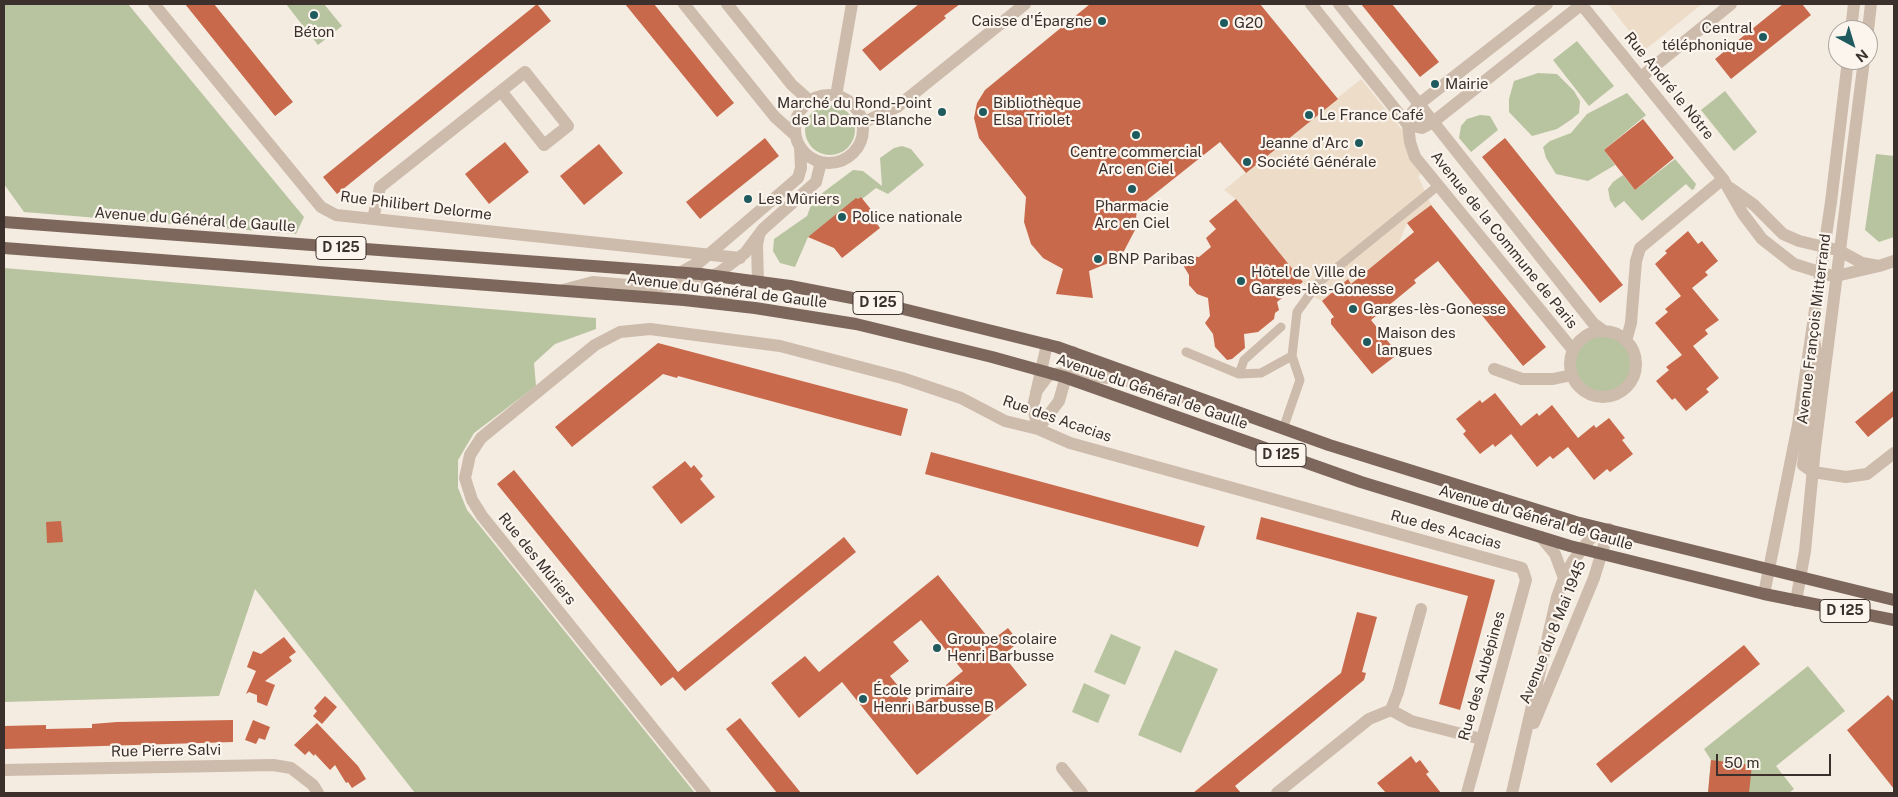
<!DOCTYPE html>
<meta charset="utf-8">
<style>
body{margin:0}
#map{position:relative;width:1898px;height:797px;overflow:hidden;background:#f4ebe1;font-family:"Public Sans",sans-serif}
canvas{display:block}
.frame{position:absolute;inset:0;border:5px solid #3b302b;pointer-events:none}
.north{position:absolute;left:1828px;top:20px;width:50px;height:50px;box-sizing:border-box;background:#fbf5ee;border:1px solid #aea6a0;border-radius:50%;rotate:141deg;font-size:14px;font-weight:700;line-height:20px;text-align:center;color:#3b302b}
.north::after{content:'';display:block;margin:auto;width:18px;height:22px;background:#1f5a5e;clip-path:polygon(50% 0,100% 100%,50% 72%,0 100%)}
.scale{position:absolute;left:1716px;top:754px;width:115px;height:22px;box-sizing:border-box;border:2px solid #3b302b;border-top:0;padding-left:6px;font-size:15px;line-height:18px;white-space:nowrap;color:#3b302b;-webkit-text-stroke:4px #fbf5ee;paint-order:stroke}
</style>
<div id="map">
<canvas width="1898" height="797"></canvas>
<div class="frame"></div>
<div class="north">N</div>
<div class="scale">50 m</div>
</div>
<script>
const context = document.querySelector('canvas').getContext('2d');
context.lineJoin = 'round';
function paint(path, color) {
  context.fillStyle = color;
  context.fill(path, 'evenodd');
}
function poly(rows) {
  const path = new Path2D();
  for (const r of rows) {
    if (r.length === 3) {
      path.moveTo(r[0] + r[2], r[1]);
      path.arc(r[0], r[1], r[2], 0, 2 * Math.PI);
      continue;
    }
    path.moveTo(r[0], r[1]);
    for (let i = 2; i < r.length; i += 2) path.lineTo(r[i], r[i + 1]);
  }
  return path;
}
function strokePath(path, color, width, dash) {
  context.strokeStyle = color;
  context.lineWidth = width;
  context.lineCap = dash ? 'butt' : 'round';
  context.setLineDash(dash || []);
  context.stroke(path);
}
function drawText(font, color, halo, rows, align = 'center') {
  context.font = font + ' "Public Sans",sans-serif';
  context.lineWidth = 4.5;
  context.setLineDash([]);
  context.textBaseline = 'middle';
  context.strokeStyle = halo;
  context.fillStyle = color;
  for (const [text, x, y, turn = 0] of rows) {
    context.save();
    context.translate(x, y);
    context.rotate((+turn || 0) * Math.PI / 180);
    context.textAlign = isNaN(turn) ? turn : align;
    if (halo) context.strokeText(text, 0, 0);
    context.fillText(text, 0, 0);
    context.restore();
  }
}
paint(poly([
 [4,4,128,4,304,217,296,234,24,212,4,184],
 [286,4,324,4,342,26,318,45],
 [1577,41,1614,86,1589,106,1553,60],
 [1538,73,1557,74,1574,91,1580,101,1579,113,1572,119,1557,129,1532,136,1509,112,1509,99,1514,81],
 [1725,91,1757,132,1734,151,1701,110],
 [1627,93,1646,115,1604,150,1615,165,1588,181,1556,174,1546,158,1543,147,1550,141,1571,133,1587,114],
 [830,130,25],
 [1480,115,1490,116,1498,130,1471,152,1459,138,1461,126,1467,119],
 [902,146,911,149,924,165,888,194,876,188,862,199,861,197,808,237,795,267,780,263,773,251,774,239,807,216,813,200,853,170,863,171,882,186,880,158,894,148],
 [1876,154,1894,156,1894,237,1879,242,1865,230],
 [1675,159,1696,184,1694,189,1692,190,1686,184,1642,221,1624,201,1615,208,1610,200,1608,189,1613,182,1623,175,1635,190],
 [4,268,596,318,596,329,555,344,534,363,536,386,474,433,458,460,458,488,467,510,695,793,415,793,255,589,219,696,4,702],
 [1603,364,33],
 [1111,634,1141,647,1125,685,1094,672],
 [1175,650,1218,669,1181,753,1138,735],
 [1808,666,1845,711,1776,766,1794,789,1789,793,1708,793,1711,760,1704,749],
 [1084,683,1110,695,1098,723,1072,712]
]), '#b8c4a0');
paint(poly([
 [1608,4,1702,4,1646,49,1641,46],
 [1361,79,1403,131,1422,173,1418,176,1431,205,1407,223,1398,245,1343,291,1339,287,1322,301,1311,296,1303,282,1236,199,1224,190]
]), '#ecdcc8');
paint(poly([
 [185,4,214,4,293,102,275,116],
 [537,4,551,21,337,194,323,177],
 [625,4,654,4,734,103,717,117],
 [919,4,960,4,944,16,946,18,880,71,862,50],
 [1090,4,1260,4,1338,99,1246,173,1220,142,1137,208,1135,230,1124,251,1111,262,1089,271,1093,298,1056,294,1063,269,1043,258,1031,244,1024,222,1026,197,979,138,974,118,977,103,985,90],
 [1361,4,1392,4,1439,62,1420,77],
 [1783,4,1802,4,1811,15,1731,79,1715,59],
 [1643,119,1674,158,1635,190,1604,150],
 [765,138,779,156,700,219,686,202],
 [1505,138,1623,285,1600,303,1482,157],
 [505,142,529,172,489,204,465,174],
 [599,144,623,173,584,205,560,176],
 [861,197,881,222,877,224,880,228,842,258,834,248,808,237,856,198,858,199],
 [1236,199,1303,282,1277,302,1279,310,1275,313,1274,319,1258,332,1244,334,1245,348,1232,359,1227,360,1215,347,1213,334,1205,323,1210,316,1208,298,1197,294,1189,285,1189,275,1183,265,1189,256,1199,257,1211,247,1206,238,1216,229,1209,221],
 [1431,205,1546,347,1523,366,1438,261,1414,280,1416,283,1371,320,1398,354,1372,374,1331,324,1331,319,1334,317,1322,301,1348,279,1351,284,1414,232,1407,223],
 [1688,231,1698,244,1702,241,1718,261,1705,272,1708,275,1692,288,1719,320,1705,330,1708,334,1693,346,1719,378,1706,389,1709,392,1686,411,1675,398,1672,400,1656,381,1669,370,1666,367,1682,355,1655,323,1668,312,1665,309,1681,296,1655,264,1667,253,1665,251],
 [658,343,908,409,901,436,678,376,677,378,663,374,572,447,555,427],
 [1894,390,1894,416,1868,437,1855,422],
 [1495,393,1521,426,1537,413,1539,416,1552,405,1578,438,1594,425,1596,428,1609,418,1625,438,1622,440,1633,454,1610,472,1607,469,1594,480,1568,447,1553,459,1550,456,1537,467,1511,434,1495,447,1493,444,1480,454,1463,434,1466,431,1456,419,1480,400,1482,403],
 [931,452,1205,526,1198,547,925,474],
 [685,461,691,468,694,465,703,476,700,479,715,497,681,524,652,487],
 [514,470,678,672,844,537,856,552,685,691,673,677,661,686,497,484],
 [1261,517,1495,580,1460,710,1439,704,1468,596,1256,539],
 [61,521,63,542,47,543,46,522],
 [938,575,991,641,1008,628,1019,642,1003,655,1027,685,917,775,842,682,799,718,771,683,805,656,819,672],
 [921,620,963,671,917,709,890,676,909,661,893,642],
 [1357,612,1377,617,1362,672,1366,673,1364,680,1235,786,1241,793,1193,793,1341,673],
 [284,637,296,652,289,657,292,661,265,681,275,685,267,706,257,702,257,695,249,692,246,694,256,671,247,667,253,651,261,654],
 [1744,645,1760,664,1611,783,1596,764],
 [1888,695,1894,702,1894,789,1847,730],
 [325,696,337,707,322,724,313,716,317,711,314,708],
 [740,718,801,793,777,793,726,729],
 [233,720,233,742,4,749,4,726,46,725,46,729,92,728,92,724,117,722],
 [253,720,270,727,265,740,259,738,256,744,245,740],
 [317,723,358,766,366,779,352,788,348,782,346,783,335,765,330,770,315,754,314,756,309,751,305,755,294,745],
 [1411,756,1416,763,1420,760,1429,772,1426,774,1441,793,1386,793,1377,783],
 [1711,760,1752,765,1749,793,1708,793]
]), '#c8694b');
strokePath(poly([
 [1186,352,1239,374,1261,373,1292,356,1297,312,1318,283,1439,185],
 [1239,374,1244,360,1281,327],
 [1283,429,1300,380,1292,356]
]), '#cdbbac', 9);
strokePath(poly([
 [154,4,321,207,336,215,740,258],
 [684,4,775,117,795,135],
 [727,4,792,85,810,101],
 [1641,77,1731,4],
 [829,129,34],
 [836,96,852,4],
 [1419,104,1593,323,1604,331],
 [862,123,897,107,1025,4],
 [1408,125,1410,142,1415,157,1573,350],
 [373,219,380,187,501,91,525,72,568,126,544,145,501,91],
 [1879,266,1894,261],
 [700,273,713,296,729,304],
 [678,274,701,261,798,178,801,168,800,147],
 [1836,276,1879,266,1862,263,1840,251],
 [758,282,757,245,759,235],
 [563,290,593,282,651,287,683,284,702,281,720,272,745,253,763,229,816,182,821,162],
 [1603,364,33],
 [1813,333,1817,357,1803,465,1813,472,1846,477,1867,474,1894,453],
 [1626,341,1631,323,1636,261,1640,248,1723,179],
 [1494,369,1522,379,1553,379,1572,375],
 [1036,392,1047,377,1053,374,1067,373,1125,380,1173,396,1191,398],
 [1038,429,1033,407,1047,344],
 [1038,429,1059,401,1073,352],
 [1391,710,1398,692,1421,609],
 [1391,710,1411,721,1481,739],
 [1062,768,1082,793],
 [4,770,273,765,291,768,313,785,318,793],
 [705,793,482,516,472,500,465,478,470,455,481,438,595,345,620,332,650,329,780,346,902,378,961,398,1005,421,1038,429,1070,443,1522,568,1526,580,1467,793],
 [1277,793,1369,719,1391,710]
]), '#cdbbac', 12);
strokePath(poly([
 [1311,4,1408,125],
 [1339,4,1419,104],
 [1581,4,1723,179,1743,214,1762,239,1794,264,1829,275],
 [1851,30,1854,4],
 [1868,30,1871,4],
 [1408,125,1422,128,1433,122,1582,4],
 [1408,125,1410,115,1419,104,1547,4],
 [1730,188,1754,205,1783,234,1799,241,1833,249],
 [1541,537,1555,554,1564,578],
 [1764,594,1798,425,1831,202,1848,60],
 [1796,601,1805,551,1815,448,1864,60],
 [1534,723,1594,578,1609,529],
 [1512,793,1557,597,1564,578,1573,561,1590,539,1601,532,1609,529]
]), '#cdbbac', 12);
strokePath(poly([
 [4,222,700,274,790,286,883,304,1057,347,1329,445,1576,522,1894,600],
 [4,248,684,300,755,308,856,324,992,357,1064,377,1361,482,1570,546,1764,594,1894,620]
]), '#7d675c', 12);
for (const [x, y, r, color] of [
 [314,15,5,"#1f5a5e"],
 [1102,21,5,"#1f5a5e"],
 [1224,23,5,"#1f5a5e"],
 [1763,37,5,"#1f5a5e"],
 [1435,84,5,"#1f5a5e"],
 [942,112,5,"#1f5a5e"],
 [983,112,5,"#1f5a5e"],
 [1309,115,5,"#1f5a5e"],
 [1136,135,5,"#1f5a5e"],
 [1359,143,5,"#1f5a5e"],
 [1247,162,5,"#1f5a5e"],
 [1132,189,5,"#1f5a5e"],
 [748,199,5,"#1f5a5e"],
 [842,217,5,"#1f5a5e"],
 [1098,259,5,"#1f5a5e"],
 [1241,281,5,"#1f5a5e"],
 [1353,309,5,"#1f5a5e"],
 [1367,342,5,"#1f5a5e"],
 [937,648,5,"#1f5a5e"],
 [863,699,5,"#1f5a5e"]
]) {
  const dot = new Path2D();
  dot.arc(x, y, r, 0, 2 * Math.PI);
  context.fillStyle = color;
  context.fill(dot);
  strokePath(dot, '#fbf5ee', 2);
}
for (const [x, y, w] of [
 [341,248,50],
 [878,303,50],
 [1281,455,50],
 [1845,611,50]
]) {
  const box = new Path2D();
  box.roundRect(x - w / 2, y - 11.5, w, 23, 4);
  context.fillStyle = '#fbf5ee';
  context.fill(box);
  strokePath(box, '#3b302b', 1);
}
drawText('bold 14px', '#3b302b', null, [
 ["D 125",341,248],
 ["D 125",878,303],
 ["D 125",1281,455],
 ["D 125",1845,611]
]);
drawText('15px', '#3b302b', '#fbf5ee', [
 ["Caisse d'Épargne",1092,21,"right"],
 ["G20",1234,23],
 ["Central",1753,28,"right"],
 ["téléphonique",1753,45,"right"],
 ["Béton",314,32,"center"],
 ["Mairie",1445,84],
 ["Marché du Rond-Point",932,103,"right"],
 ["de la Dame-Blanche",932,120,"right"],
 ["Bibliothèque",993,103],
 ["Elsa Triolet",993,120],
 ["Le France Café",1319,115],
 ["Jeanne d'Arc",1349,143,"right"],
 ["Centre commercial",1136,152,"center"],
 ["Arc en Ciel",1136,169,"center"],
 ["Société Générale",1257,162],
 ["Les Mûriers",758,199],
 ["Pharmacie",1132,206,"center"],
 ["Arc en Ciel",1132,223,"center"],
 ["Police nationale",852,217],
 ["BNP Paribas",1108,259],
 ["Hôtel de Ville de",1251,272],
 ["Garges-lès-Gonesse",1251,289],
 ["Garges-lès-Gonesse",1363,309],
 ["Maison des",1377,333],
 ["langues",1377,350],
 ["Groupe scolaire",947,639],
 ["Henri Barbusse",947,656],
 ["École primaire",873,690],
 ["Henri Barbusse B",873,707]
], 'left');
drawText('15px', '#3b302b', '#fbf5ee', [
 ["Rue André le Nôtre",1669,86,51],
 ["Rue Philibert Delorme",416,206,7],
 ["Avenue du Général de Gaulle",195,220,4],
 ["Avenue de la Commune de Paris",1504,240,51],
 ["Avenue du Général de Gaulle",727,291,7],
 ["Avenue François Mitterrand",1814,329,-83],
 ["Avenue du Général de Gaulle",1152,392,19],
 ["Rue des Acacias",1057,419,19],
 ["Avenue du Général de Gaulle",1536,518,16],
 ["Rue des Acacias",1446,530,15],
 ["Rue des Mûriers",537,559,51],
 ["Avenue du 8 Mai 1945",1553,632,-68],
 ["Rue des Aubépines",1482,676,-74],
 ["Rue Pierre Salvi",166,751,-1]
]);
</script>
